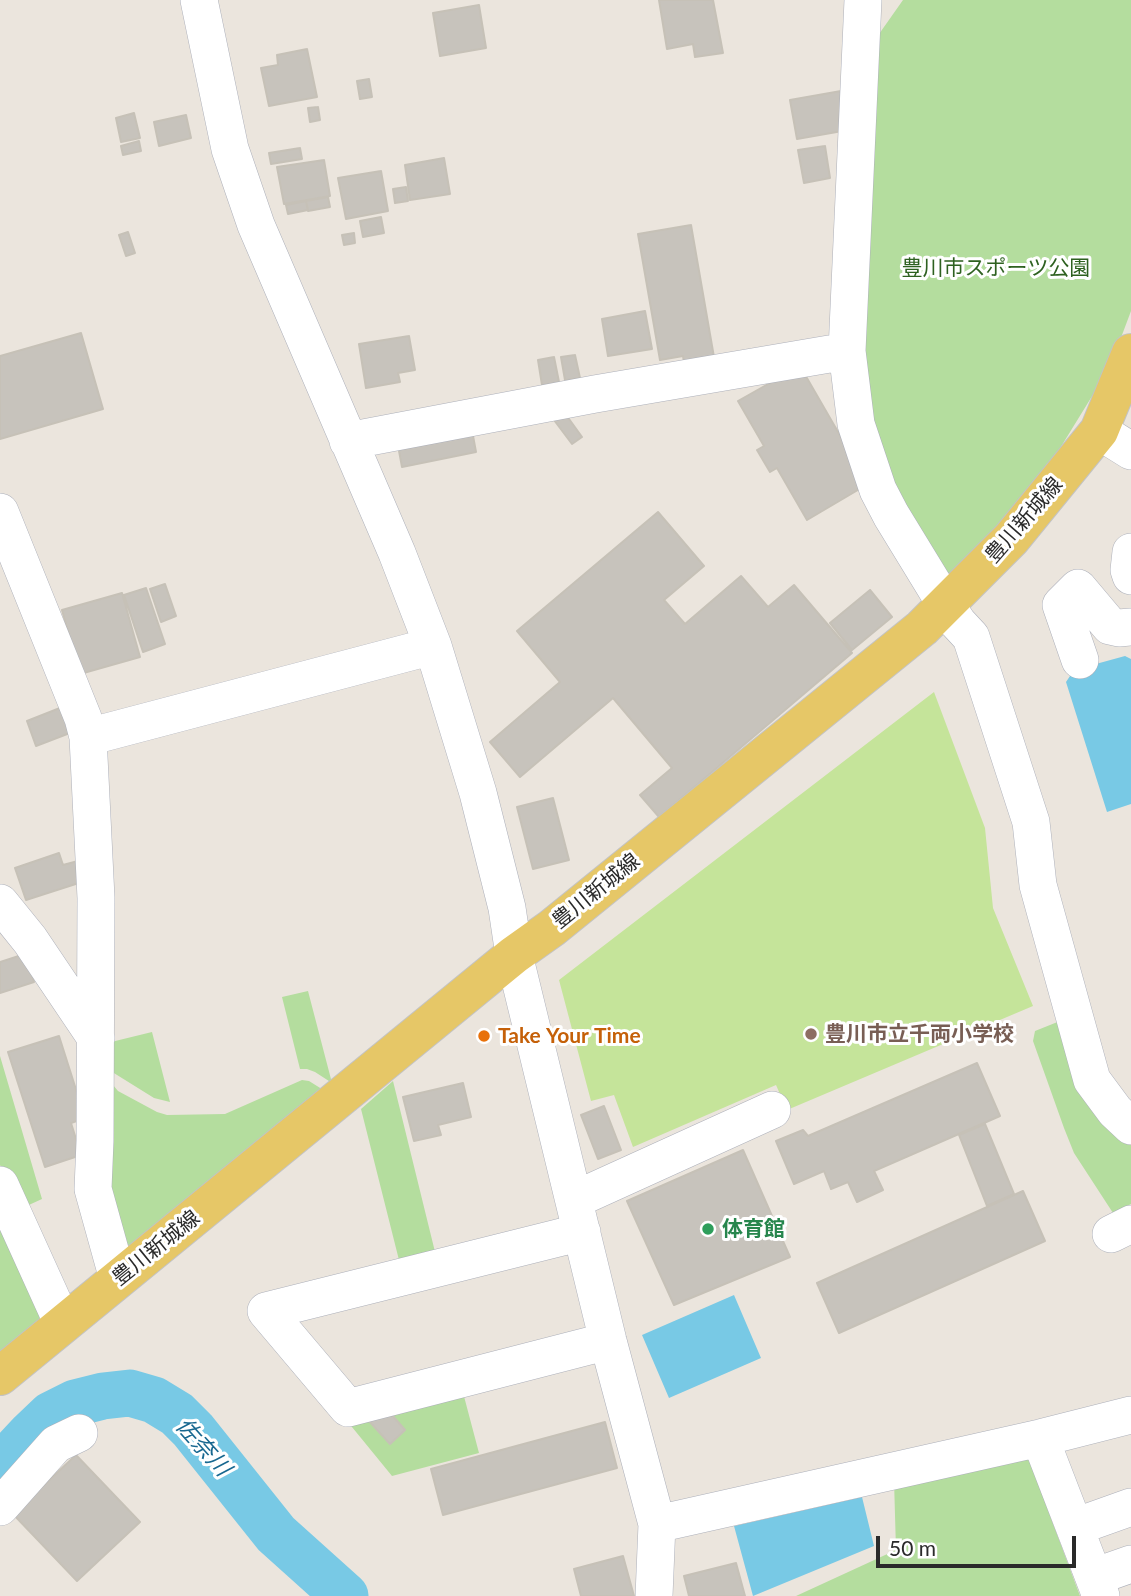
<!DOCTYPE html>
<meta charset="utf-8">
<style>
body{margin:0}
#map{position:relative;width:1131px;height:1596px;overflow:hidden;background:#ebe5dd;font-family:Lato,sans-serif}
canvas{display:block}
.scale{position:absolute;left:876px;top:1536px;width:200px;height:32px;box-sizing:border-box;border:4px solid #2a2a2a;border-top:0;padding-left:9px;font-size:21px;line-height:24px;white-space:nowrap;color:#2a2a2a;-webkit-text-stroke:5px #fff;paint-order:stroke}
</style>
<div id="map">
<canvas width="1131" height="1596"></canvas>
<div class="scale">50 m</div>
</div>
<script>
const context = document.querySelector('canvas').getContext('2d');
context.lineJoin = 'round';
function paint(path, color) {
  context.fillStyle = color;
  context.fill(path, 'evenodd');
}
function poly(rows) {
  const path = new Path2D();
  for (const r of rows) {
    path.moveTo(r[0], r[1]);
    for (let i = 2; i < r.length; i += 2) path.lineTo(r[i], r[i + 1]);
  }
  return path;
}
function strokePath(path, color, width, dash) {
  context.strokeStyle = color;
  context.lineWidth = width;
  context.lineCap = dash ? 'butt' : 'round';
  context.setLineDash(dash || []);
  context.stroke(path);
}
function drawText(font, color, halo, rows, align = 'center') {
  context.font = font + ' Lato,"Noto Sans JP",sans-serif';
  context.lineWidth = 6;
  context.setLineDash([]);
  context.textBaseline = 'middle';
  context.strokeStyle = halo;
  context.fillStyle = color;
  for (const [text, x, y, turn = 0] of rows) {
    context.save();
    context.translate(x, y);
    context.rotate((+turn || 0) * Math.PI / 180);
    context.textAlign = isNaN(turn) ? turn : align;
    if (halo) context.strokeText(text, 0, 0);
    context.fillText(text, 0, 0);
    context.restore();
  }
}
paint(poly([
 [903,0,1131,0,1131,311,1110,367,1054,458,948,587,888,490,857,362,872,44],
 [308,991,332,1083,315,1072,307,1069,300,1069,282,997],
 [1060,1021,1105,1120,1131,1144,1131,1204,1113,1213,1074,1153,1064,1128,1033,1041,1035,1031],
 [152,1032,170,1102,154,1098,109,1070,103,1044],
 [0,1056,42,1199,20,1209,0,1165],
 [103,1073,118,1091,157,1112,167,1115,225,1114,302,1080,309,1081,325,1091,122,1258,99,1190],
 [393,1081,437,1260,401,1268,361,1109],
 [0,1197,52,1314,0,1357],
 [461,1385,479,1453,392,1476,343,1416],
 [1026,1451,1080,1596,796,1596,896,1550,894,1480]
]), '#b4dd9e');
paint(poly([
 [934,692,985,828,993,908,1033,1006,787,1110,776,1085,633,1147,614,1095,591,1101,559,980]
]), '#c5e49a');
paint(poly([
 [1125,656,1131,659,1131,804,1107,812,1066,682,1074,670],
 [734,1295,761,1358,669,1398,642,1335],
 [862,1497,874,1546,753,1596,734,1526]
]), '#78c9e5');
strokePath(poly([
 [0,1467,30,1435,51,1415,75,1403,103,1396,130,1393,154,1400,177,1414,193,1430,276,1534,345,1596]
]), '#78c9e5', 47);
const building = poly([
 [659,0,713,0,723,53,695,57,693,44,667,49,659,0],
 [479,5,486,48,440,56,433,13,479,5],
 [307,49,317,97,269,106,261,68,278,65,277,55,307,49],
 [369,79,372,97,360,99,357,81,369,79],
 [841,91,848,130,797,139,790,100,841,91],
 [318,107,320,120,310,122,308,108,318,107],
 [134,113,140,138,121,142,116,118,134,113],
 [186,115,191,138,159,146,154,122,186,115],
 [139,141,141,151,123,155,121,146,139,141],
 [825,146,830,178,804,183,798,150,825,146],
 [300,148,302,159,271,164,269,153,300,148],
 [444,158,450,194,410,200,405,165,444,158],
 [324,160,330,196,284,204,277,167,324,160],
 [381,171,388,211,346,219,338,178,381,171],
 [406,187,408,201,395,203,393,189,406,187],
 [328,197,330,207,308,211,306,201,328,197],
 [306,201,308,210,288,214,286,205,306,201],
 [381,217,384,233,363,237,360,221,381,217],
 [691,225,715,363,685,368,683,356,660,360,638,234,691,225],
 [128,232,135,253,126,256,119,235,128,232],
 [354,233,355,243,344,245,342,235,354,233],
 [645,311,652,349,608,356,602,319,645,311],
 [81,333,103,409,0,439,0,356,81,333],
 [409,336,415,370,398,373,400,382,366,388,359,344,409,336],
 [575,355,580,378,565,380,561,357,575,355],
 [554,357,559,382,542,385,538,360,554,357],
 [800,366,868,484,807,520,777,468,770,472,757,450,764,446,738,401,800,366],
 [564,412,582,437,572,444,554,420,564,412],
 [471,425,476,452,402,467,397,440,471,425],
 [658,512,704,566,664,600,685,624,741,576,768,607,794,585,852,653,659,817,640,795,672,768,613,698,520,777,490,742,560,682,517,631,658,512],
 [165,584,176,616,161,622,150,589,165,584],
 [146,588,165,644,143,652,124,595,146,588],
 [870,590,892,617,852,650,830,623,870,590],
 [122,593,140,657,80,674,62,610,122,593],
 [65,706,75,731,36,746,27,721,65,706],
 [553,798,569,860,533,869,517,807,553,798],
 [59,853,63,865,78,861,85,881,26,900,15,868,59,853],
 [25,954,34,982,0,993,0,962,25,954],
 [59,1036,85,1118,71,1123,81,1155,45,1167,8,1052,59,1036],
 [977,1063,1000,1116,874,1171,883,1190,857,1202,848,1182,831,1189,824,1171,794,1184,776,1141,803,1130,808,1136,977,1063],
 [463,1083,471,1117,438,1125,441,1135,414,1141,403,1097,463,1083],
 [604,1106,621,1150,598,1159,581,1115,604,1106],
 [985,1124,1014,1194,987,1206,959,1135,985,1124],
 [743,1150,790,1257,674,1305,627,1201,743,1150],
 [1023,1191,1045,1241,839,1333,817,1283,1023,1191],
 [385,1407,405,1430,390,1444,369,1421,385,1407],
 [605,1422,617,1468,443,1515,431,1469,605,1422],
 [76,1455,140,1522,77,1581,13,1514,76,1455],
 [623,1556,634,1596,581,1596,574,1569,623,1556],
 [736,1563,745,1596,689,1596,684,1576,736,1563]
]);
paint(building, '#c7c3bc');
strokePath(building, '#c6c1b7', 2);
const minor = poly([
 [199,0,230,149,256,225,397,553,433,646,478,793,507,908,514,955,608,1341,657,1524,654,1596],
 [863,0,847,351,856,424,878,490,891,515,946,605,958,623,971,637,1031,822,1038,885,1092,1080,1115,1111,1131,1126],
 [1099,431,1131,451],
 [348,441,595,394,847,351],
 [0,512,83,718,88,737,96,898,95,1141,93,1189,118,1279],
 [1131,552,1129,570,1131,576],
 [1080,660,1061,605,1078,588,1110,626,1119,628,1131,627],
 [88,737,433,646],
 [0,903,30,940,96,1038],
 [0,1185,63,1324],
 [574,1200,772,1110],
 [582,1232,266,1311,348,1408,608,1341],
 [1111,1234,1131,1224],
 [1040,1438,1101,1596],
 [0,1507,56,1444,79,1433],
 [657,1524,1040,1438,1131,1415],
 [1075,1527,1131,1507],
 [1094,1577,1131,1564]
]);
const major = poly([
 [0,1376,514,955,552,928,922,628,1011,539,1099,431,1131,353]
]);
strokePath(minor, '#adb0ba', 38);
strokePath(major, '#c3c3c3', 40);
strokePath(minor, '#fff', 37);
strokePath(major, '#e6c767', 38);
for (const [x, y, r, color] of [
 [811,1034,7,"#8d6e63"],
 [484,1036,7,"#e8710a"],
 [708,1229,7,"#2e9e5b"]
]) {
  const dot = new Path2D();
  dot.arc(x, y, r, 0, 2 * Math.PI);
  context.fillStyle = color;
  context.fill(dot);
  strokePath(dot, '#fff', 2.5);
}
drawText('21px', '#2e6120', '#fff', [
 ["豊川市スポーツ公園",996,268]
]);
drawText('21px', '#2a2a2a', '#fff', [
 ["豊川新城線",1024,520,-49],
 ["豊川新城線",596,891,-39],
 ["豊川新城線",156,1248,-39]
]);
drawText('bold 21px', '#785e54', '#fff', [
 ["豊川市立千両小学校",825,1034]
], 'left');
drawText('bold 21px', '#c56008', '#fff', [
 ["Take Your Time",498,1036]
], 'left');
drawText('bold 21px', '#27864d', '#fff', [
 ["体育館",722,1229]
], 'left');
drawText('italic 23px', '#186890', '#fff', [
 ["佐奈川",203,1447,48]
]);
</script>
